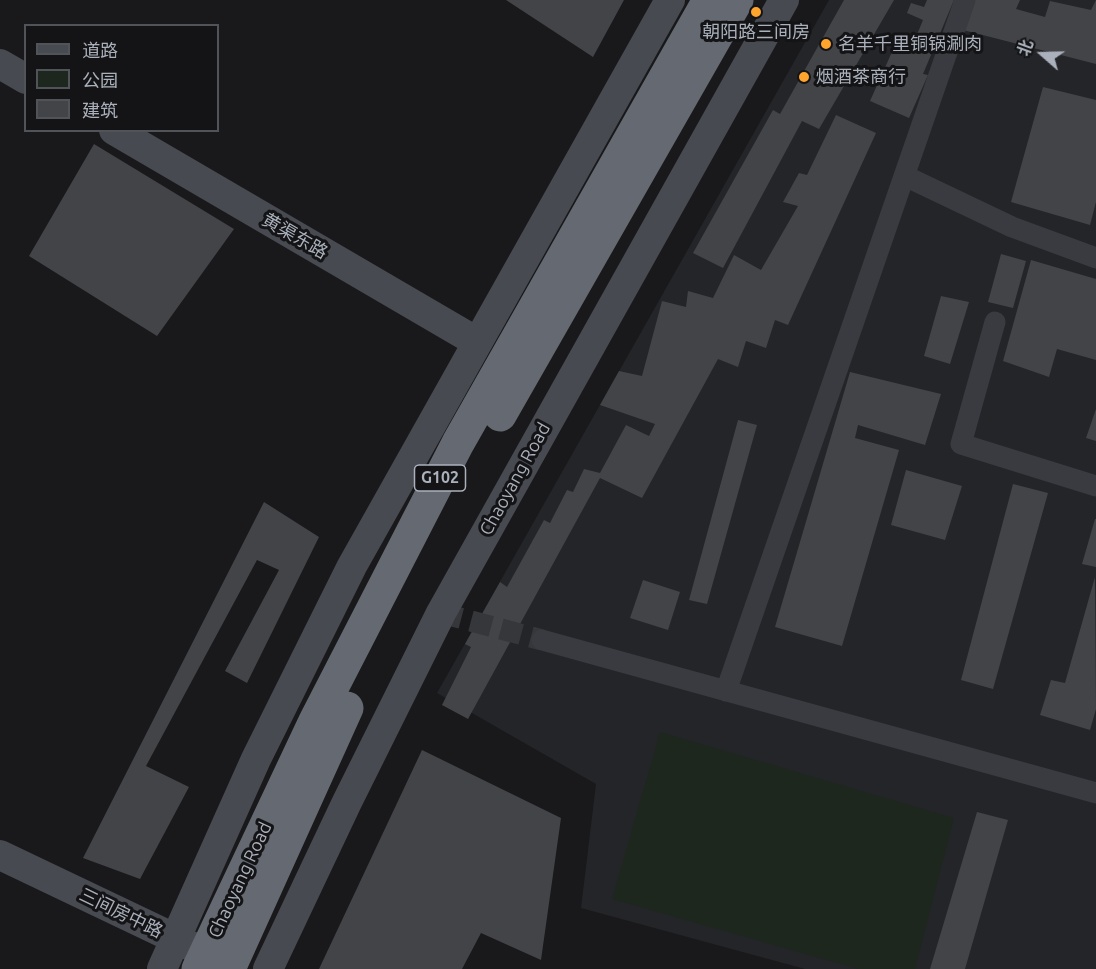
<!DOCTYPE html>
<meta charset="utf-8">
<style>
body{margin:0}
#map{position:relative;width:1096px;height:969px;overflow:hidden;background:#19191b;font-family:Ubuntu,"Noto Sans SC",sans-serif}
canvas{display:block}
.legend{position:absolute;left:24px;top:24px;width:195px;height:108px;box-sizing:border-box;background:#141416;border:2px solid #505358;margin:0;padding:8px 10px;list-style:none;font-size:18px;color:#aab1bc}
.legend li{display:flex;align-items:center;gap:12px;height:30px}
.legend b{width:30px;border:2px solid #505358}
.north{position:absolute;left:1012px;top:24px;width:60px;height:60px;-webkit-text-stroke:4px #141416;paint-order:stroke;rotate:290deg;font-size:16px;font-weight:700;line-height:24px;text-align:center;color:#aab1bc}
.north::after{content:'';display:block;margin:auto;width:21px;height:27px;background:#aab1bc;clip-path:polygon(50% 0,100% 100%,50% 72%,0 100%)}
</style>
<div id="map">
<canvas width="1096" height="969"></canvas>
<ul class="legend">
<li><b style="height:8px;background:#474a51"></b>道路</li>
<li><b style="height:16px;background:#1e271e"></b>公园</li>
<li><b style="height:16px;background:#434448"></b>建筑</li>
</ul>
<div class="north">北</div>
</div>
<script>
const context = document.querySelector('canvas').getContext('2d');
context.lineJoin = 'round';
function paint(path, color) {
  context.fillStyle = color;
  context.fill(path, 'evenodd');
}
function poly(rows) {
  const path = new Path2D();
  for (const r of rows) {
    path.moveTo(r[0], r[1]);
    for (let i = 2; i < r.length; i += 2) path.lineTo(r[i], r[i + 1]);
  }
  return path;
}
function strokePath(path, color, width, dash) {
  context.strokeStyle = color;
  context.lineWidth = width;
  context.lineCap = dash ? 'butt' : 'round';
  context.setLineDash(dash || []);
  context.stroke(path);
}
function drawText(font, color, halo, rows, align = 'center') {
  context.font = font + ' Ubuntu,"Noto Sans SC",sans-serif';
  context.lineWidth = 6;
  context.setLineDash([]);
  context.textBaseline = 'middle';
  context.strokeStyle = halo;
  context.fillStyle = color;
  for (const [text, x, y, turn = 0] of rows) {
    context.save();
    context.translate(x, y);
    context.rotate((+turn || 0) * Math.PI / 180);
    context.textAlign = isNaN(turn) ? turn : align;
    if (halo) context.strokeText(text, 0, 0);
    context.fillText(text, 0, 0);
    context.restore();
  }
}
paint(poly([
 [829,0,1096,0,1096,969,805,969,581,908,596,784,437,693]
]), '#242528');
paint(poly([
 [660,732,954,818,915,969,858,969,612,899]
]), '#1e271e');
paint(poly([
 [506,0,624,0,593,57],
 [844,0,894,0,819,129,802,121,723,268,693,253,773,110,780,114],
 [927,0,954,0,923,74,928,75,909,118,870,101,896,43,911,49,923,20,907,13,911,3,924,7],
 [975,0,1020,0,1016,9,1045,17,1050,1,1091,10,1096,0,1096,64,963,30],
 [1043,87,1096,100,1096,202,1090,225,1011,202],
 [836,115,876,133,788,325,775,320,766,348,746,341,738,367,718,359,642,498,600,478,468,719,442,705,471,647,465,644,500,582,507,587,544,520,550,523,567,490,573,492,584,469,600,473,626,425,649,436,655,424,600,405,619,371,642,376,662,301,686,307,688,291,713,298,734,255,761,270,798,206,783,202,799,173,807,175],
 [94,144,234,229,157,336,29,256],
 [1001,254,1026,261,1013,308,988,302],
 [1031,260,1096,279,1096,360,1057,349,1049,377,1003,361],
 [941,296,969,302,950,364,924,356],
 [850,372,941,394,925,445,858,425,855,438,899,450,842,646,775,627],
 [1096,409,1096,441,1086,438],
 [738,420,757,425,707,604,689,600],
 [906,470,962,486,945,540,891,525],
 [1013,484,1048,493,993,689,961,680],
 [264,502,319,537,247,683,225,671,279,570,257,560,146,766,189,787,140,879,83,858],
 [1095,519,1096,519,1096,567,1082,564],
 [1095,577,1096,709,1090,730,1040,715,1051,680,1065,683],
 [643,580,680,592,668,630,630,618],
 [422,750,561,818,541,960,481,933,462,969,319,969],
 [977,812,1008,820,965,969,930,969]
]), '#434448');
strokePath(poly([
 [441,613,542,640]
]), '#36373b', 21, [21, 10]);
strokePath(poly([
 [905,176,1012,227,1096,258],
 [995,322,961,444,1096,486],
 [542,640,1096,793],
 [726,691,965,0]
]), '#393b41', 21);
strokePath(poly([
 [0,64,26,79],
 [114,130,477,342],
 [0,855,195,948],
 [162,969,256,759,352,566,670,0],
 [268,969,347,802,441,613,784,0]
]), '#474a51', 30);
strokePath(poly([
 [500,415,737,0],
 [198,969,315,721,458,443,709,0],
 [229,969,347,708]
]), '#656a72', 33);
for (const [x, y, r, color] of [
 [756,12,6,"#ffa52d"],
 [826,44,6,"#ffa52d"],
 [804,77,6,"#ffa52d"]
]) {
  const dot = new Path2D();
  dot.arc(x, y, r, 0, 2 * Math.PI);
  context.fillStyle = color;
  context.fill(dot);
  strokePath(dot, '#141416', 2);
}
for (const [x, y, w] of [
 [440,478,51]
]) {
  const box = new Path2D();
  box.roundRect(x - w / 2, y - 13, w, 26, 4.5);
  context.fillStyle = '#141416';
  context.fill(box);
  strokePath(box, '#aab1bc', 1.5);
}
drawText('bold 16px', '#aab1bc', null, [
 ["G102",440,478]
]);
drawText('18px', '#aab1bc', '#141416', [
 ["朝阳路三间房",756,32,"center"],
 ["名羊千里铜锅涮肉",838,44],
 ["烟酒茶商行",816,77]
], 'left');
drawText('18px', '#aab1bc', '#141416', [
 ["黄渠东路",295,236,30],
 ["Chaoyang Road",515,479,-61],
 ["Chaoyang Road",240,880,-65],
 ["三间房中路",121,913,26]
]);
</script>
